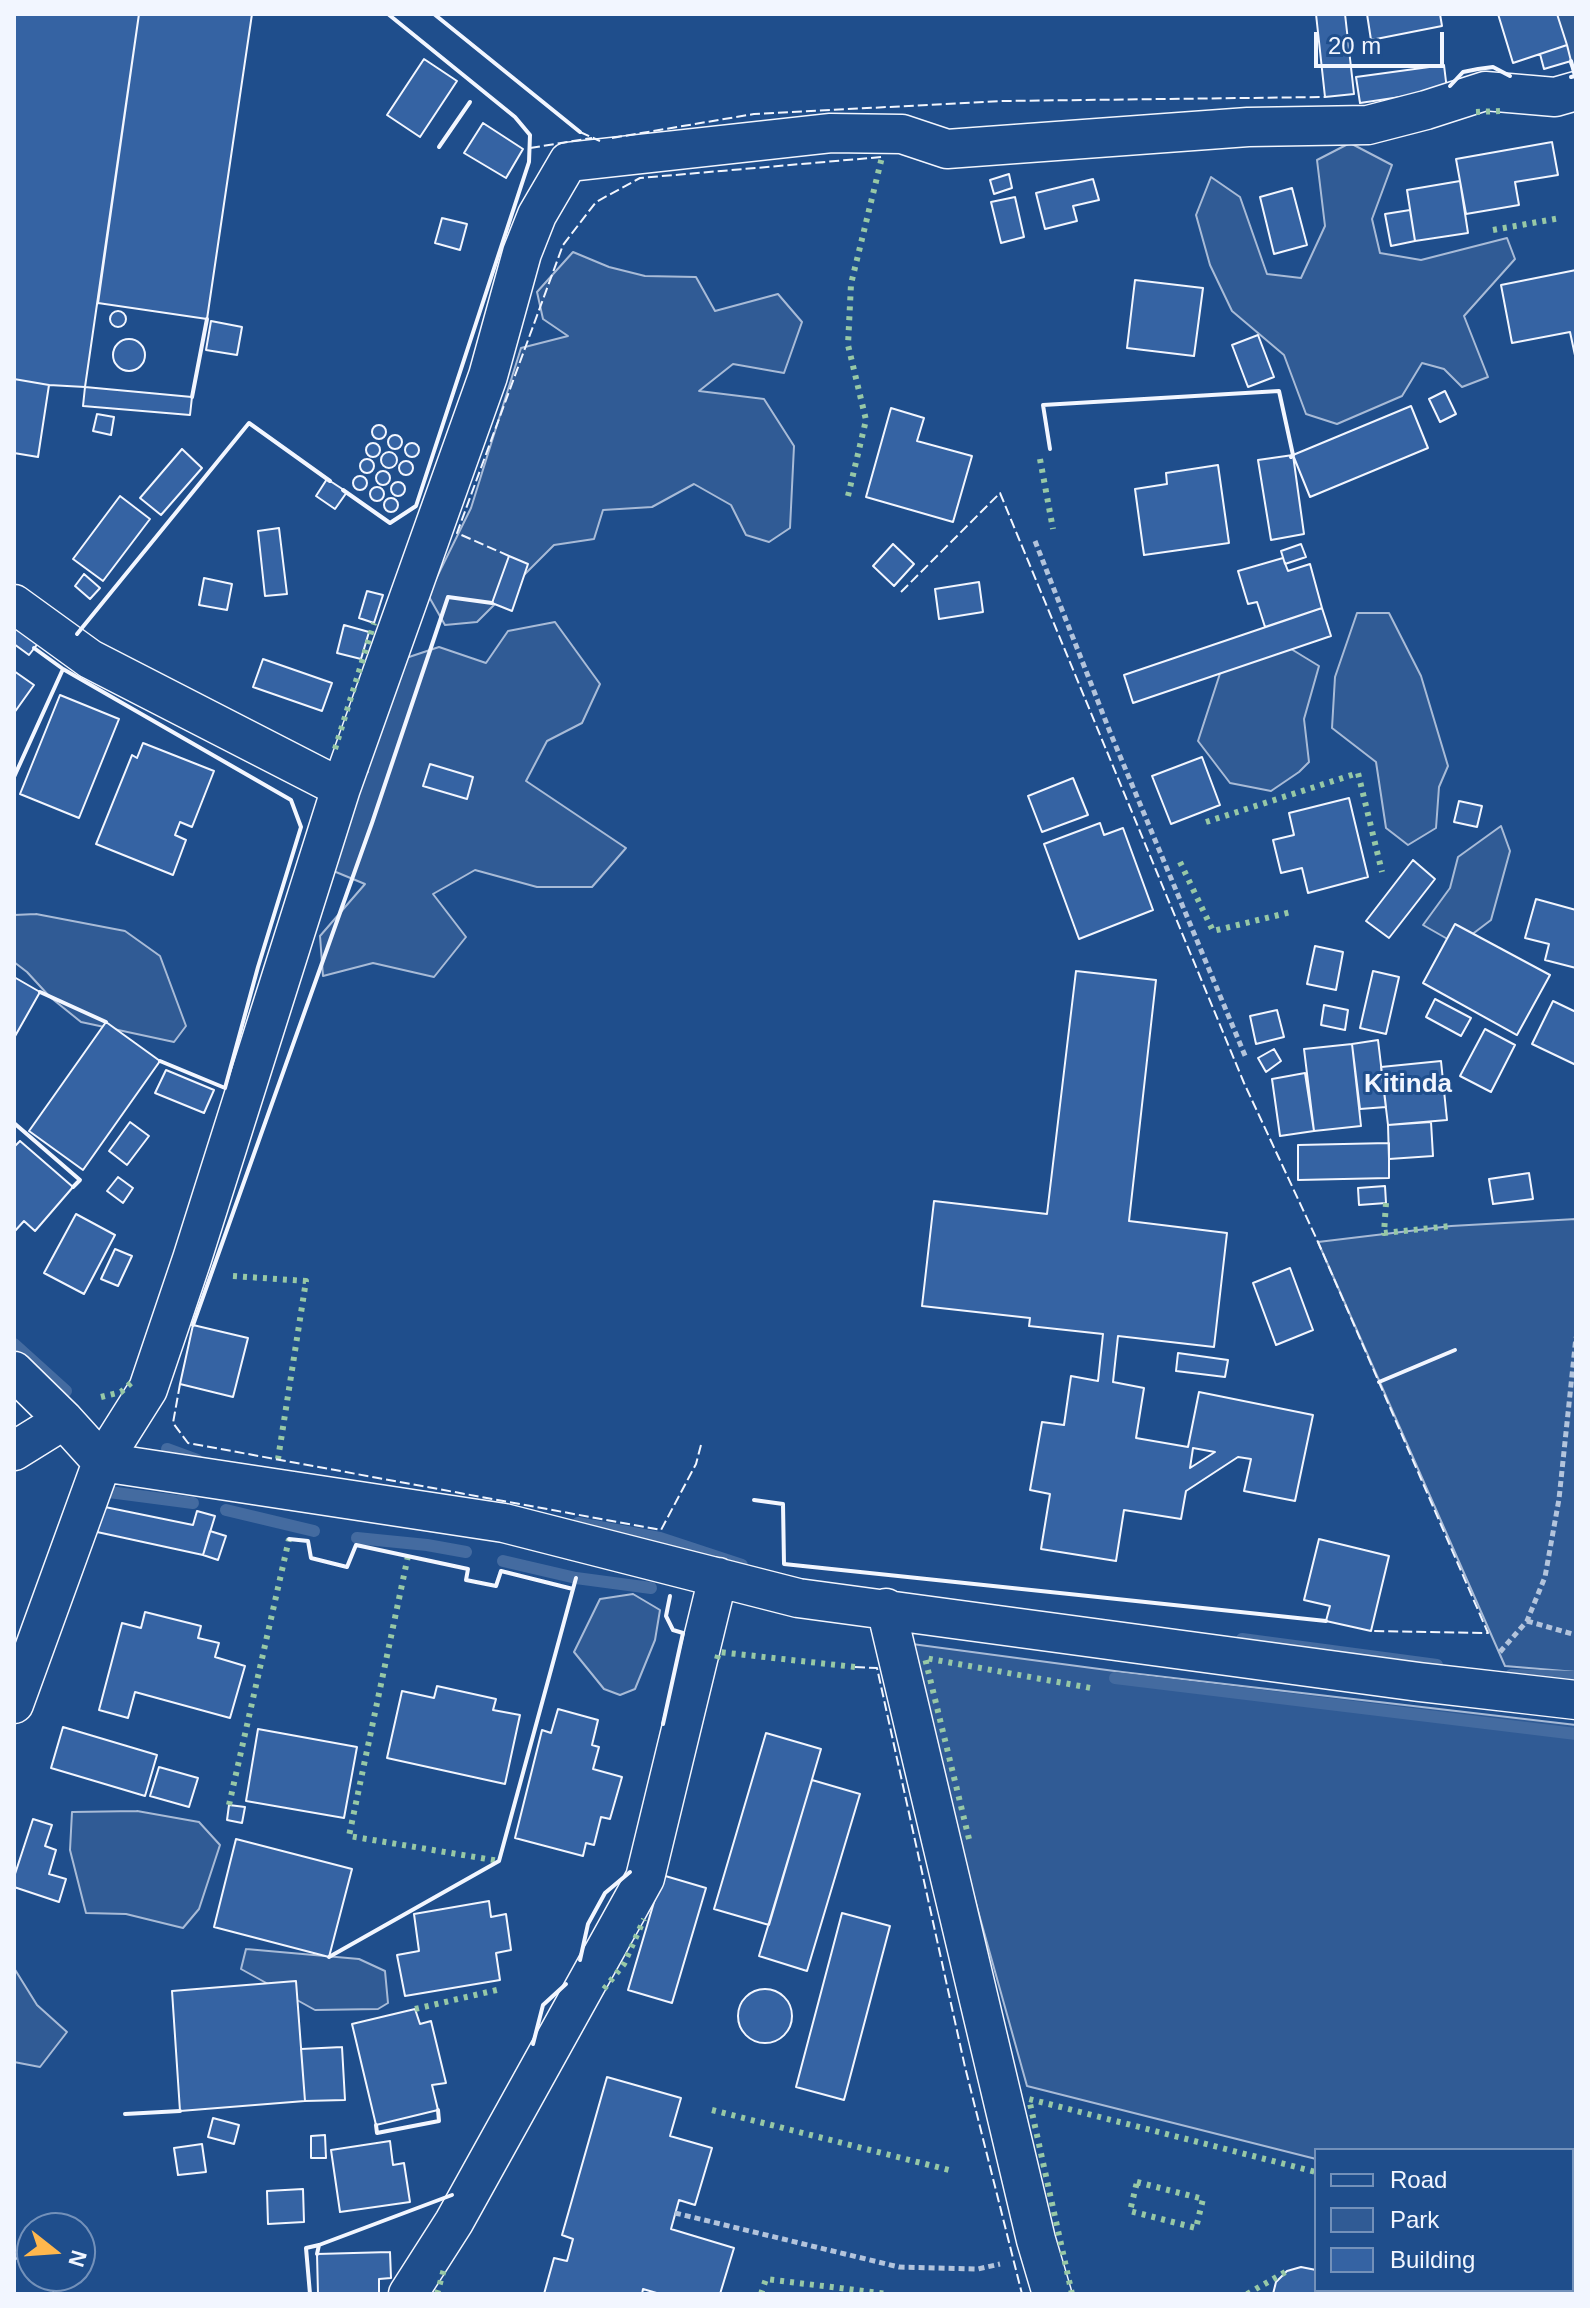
<!DOCTYPE html>
<style>
body{margin:0}
#map{position:relative;width:1590px;height:2308px;overflow:hidden;background:#1f4e8c;font-family:Helvetica,sans-serif}
canvas{display:block}
.frame{position:absolute;inset:0;border:16px solid #f2f6ff;pointer-events:none}
.legend{position:absolute;left:1314px;top:2148px;width:260px;height:144px;box-sizing:border-box;background:#1f4e8c;border:2px solid #7391ba;margin:0;padding:10px 14px;list-style:none;font-size:24px;color:#f2f6ff}
.legend li{display:flex;align-items:center;gap:16px;height:40px}
.legend b{width:40px;border:2px solid #7391ba}
.north{position:absolute;left:16px;top:2212px;width:80px;height:80px;box-sizing:border-box;background:#1f4e8c;border:2px solid #7391ba;border-radius:50%;rotate:107deg;font-size:22px;font-weight:700;line-height:32px;text-align:center;color:#f2f6ff}
.north::after{content:'';display:block;margin:auto;width:28px;height:36px;background:#ffb74d;clip-path:polygon(50% 0,100% 100%,50% 72%,0 100%)}
.scale{position:absolute;left:1314px;top:32px;width:130px;height:36px;box-sizing:border-box;border:4px solid #f2f6ff;border-top:0;padding-left:10px;font-size:24px;line-height:28px;white-space:nowrap;color:#f2f6ff;-webkit-text-stroke:6px #1f4e8c;paint-order:stroke}
</style>
<div id="map">
<canvas width="1590" height="2308"></canvas>
<div class="frame"></div>
<ul class="legend">
<li><b style="height:10px;background:#1f4e8c"></b>Road</li>
<li><b style="height:22px;background:#305b95"></b>Park</li>
<li><b style="height:22px;background:#3563a3"></b>Building</li>
</ul>
<div class="north">N</div>
<div class="scale">20 m</div>
</div>
<script>
const context = document.querySelector('canvas').getContext('2d');
context.lineJoin = 'round';
function paint(path, color) {
  context.fillStyle = color;
  context.fill(path, 'evenodd');
}
function poly(rows) {
  const path = new Path2D();
  for (const r of rows) {
    if (r.length === 3) {
      path.moveTo(r[0] + r[2], r[1]);
      path.arc(r[0], r[1], r[2], 0, 2 * Math.PI);
      continue;
    }
    path.moveTo(r[0], r[1]);
    for (let i = 2; i < r.length; i += 2) path.lineTo(r[i], r[i + 1]);
  }
  return path;
}
function strokePath(path, color, width, dash) {
  context.strokeStyle = color;
  context.lineWidth = width;
  context.lineCap = dash ? 'butt' : 'round';
  context.setLineDash(dash || []);
  context.stroke(path);
}
function drawText(font, color, halo, rows, align = 'center') {
  context.font = font + ' Helvetica,sans-serif';
  context.lineWidth = 6;
  context.setLineDash([]);
  context.textBaseline = 'middle';
  context.strokeStyle = halo;
  context.fillStyle = color;
  for (const [text, x, y, turn = 0] of rows) {
    context.save();
    context.translate(x, y);
    context.rotate((+turn || 0) * Math.PI / 180);
    context.textAlign = isNaN(turn) ? turn : align;
    if (halo) context.strokeText(text, 0, 0);
    context.fillText(text, 0, 0);
    context.restore();
  }
}
const green = poly([
 [1549,14,1576,14,1576,76,1551,23,1549,14],
 [1350,143,1392,165,1372,219,1380,253,1421,260,1507,238,1515,259,1464,316,1488,377,1462,387,1444,369,1422,363,1402,396,1337,424,1306,414,1284,355,1232,311,1210,265,1196,215,1211,177,1240,197,1267,274,1301,278,1325,226,1317,160,1350,143],
 [573,252,609,267,645,276,696,277,715,311,778,294,802,322,784,373,733,364,699,391,764,399,794,446,790,528,769,542,746,535,731,505,694,484,652,507,603,510,594,539,554,545,477,622,445,625,428,595,471,508,521,348,568,336,543,319,537,292,573,252],
 [1357,613,1389,613,1421,676,1448,766,1439,787,1436,828,1408,845,1386,828,1376,762,1332,728,1335,677,1357,613],
 [555,622,600,684,582,723,547,741,526,781,626,848,592,887,537,887,475,870,433,894,466,937,434,977,373,963,323,976,320,936,365,884,331,870,315,829,368,772,356,698,406,658,439,647,486,663,508,631,555,622],
 [1278,641,1319,666,1304,719,1309,762,1299,772,1271,791,1230,783,1198,741,1227,652,1278,641],
 [1501,826,1510,851,1491,920,1458,945,1423,925,1450,888,1458,857,1501,826],
 [36,914,125,931,160,956,186,1026,174,1042,81,1022,50,997,27,972,14,962,14,915,36,914],
 [1576,1219,1576,1672,1505,1666,1318,1242,1451,1226,1576,1219],
 [633,1594,660,1610,655,1640,635,1689,620,1695,604,1689,574,1652,600,1599,633,1594],
 [912,1644,1122,1672,1576,1725,1576,2207,1572,2208,1572,2150,1316,2150,1316,2159,1027,2086,963,1857,912,1644],
 [137,1811,199,1822,220,1845,199,1909,183,1928,126,1914,86,1913,70,1850,72,1812,137,1811],
 [246,1949,359,1959,385,1971,388,2003,378,2009,315,2010,241,1969,246,1949],
 [14,1968,37,2005,67,2032,40,2067,14,2062,14,1968]
]);
paint(green, '#305b95');
strokePath(green, '#a8bbd7', 2);
strokePath(poly([
 [14,1344,66,1391],
 [167,1449,197,1460],
 [109,1492,193,1503],
 [226,1510,314,1531],
 [578,1523,660,1538,742,1565],
 [357,1538,427,1545,466,1552],
 [503,1561,576,1578,651,1588],
 [1242,1639,1437,1665],
 [1511,1675,1576,1677],
 [1115,1678,1576,1734]
]), '#446ba0', 12);
const building = poly([
 [14,14,139,14,85,387,49,385,14,379,14,14],
 [139,14,252,14,207,319,98,303,139,14],
 [1316,14,1345,14,1354,94,1325,97,1316,14],
 [1367,14,1440,14,1442,26,1371,40,1367,14],
 [1498,14,1557,14,1567,45,1513,63,1498,14],
 [1567,45,1571,61,1544,69,1540,54,1567,45],
 [424,59,457,81,420,137,387,115,424,59],
 [1444,65,1447,90,1360,103,1356,77,1444,65],
 [483,123,523,149,506,178,464,153,483,123],
 [1552,142,1558,175,1515,182,1519,205,1466,214,1456,159,1552,142],
 [1009,174,1012,188,994,194,990,180,1009,174],
 [1093,179,1099,200,1073,206,1077,221,1045,229,1036,193,1093,179],
 [1460,181,1468,233,1415,241,1407,190,1460,181],
 [1292,188,1307,245,1274,254,1260,197,1292,188],
 [1015,197,1024,237,1001,243,991,202,1015,197],
 [1410,210,1415,241,1391,246,1385,214,1410,210],
 [442,218,467,224,460,250,435,243,442,218],
 [1576,270,1576,360,1570,332,1512,343,1501,285,1576,270],
 [1135,280,1203,288,1194,356,1127,348,1135,280],
 [118,319,8],
 [211,321,242,327,237,355,206,350,211,321],
 [1258,335,1274,377,1248,387,1232,345,1258,335],
 [129,355,16],
 [14,379,49,385,38,457,14,453,14,379],
 [85,387,192,397,190,415,83,406,85,387],
 [1445,391,1456,414,1440,422,1429,399,1445,391],
 [1411,406,1428,448,1310,497,1293,455,1411,406],
 [891,408,924,418,917,441,972,456,953,522,866,497,891,408],
 [97,414,114,417,111,435,93,431,97,414],
 [379,432,7],
 [395,442,7],
 [412,450,7],
 [373,450,7],
 [182,449,202,468,161,515,140,498,182,449],
 [389,460,8],
 [1293,455,1304,534,1271,540,1258,460,1293,455],
 [367,466,7],
 [406,468,7],
 [1218,465,1229,543,1144,555,1135,489,1167,484,1166,473,1218,465],
 [383,478,7],
 [360,483,7],
 [327,479,347,492,335,509,316,496,327,479],
 [398,489,7],
 [377,494,7],
 [120,496,150,519,103,581,73,559,120,496],
 [391,505,7],
 [279,528,287,594,265,596,258,531,279,528],
 [893,544,914,564,894,586,873,566,893,544],
 [1301,544,1306,557,1285,564,1281,551,1301,544],
 [509,556,528,564,512,611,492,603,509,556],
 [1283,558,1288,571,1310,564,1322,608,1265,627,1257,602,1248,604,1238,571,1283,558],
 [84,574,100,588,90,599,75,586,84,574],
 [204,578,232,584,227,610,199,605,204,578],
 [979,582,983,612,939,619,935,589,979,582],
 [367,591,383,595,374,623,359,618,367,591],
 [1322,608,1331,636,1133,703,1124,675,1322,608],
 [14,624,39,642,29,655,14,644,14,624],
 [344,625,369,632,361,659,337,653,344,625],
 [263,659,332,683,322,711,253,687,263,659],
 [14,671,34,685,14,713,14,671],
 [60,695,119,719,79,818,20,794,60,695],
 [143,743,214,771,192,827,180,822,175,835,186,840,173,875,96,844,132,755,137,758,143,743],
 [1202,757,1220,805,1171,824,1152,776,1202,757],
 [430,764,473,777,467,799,423,786,430,764],
 [1073,778,1088,815,1042,832,1028,796,1073,778],
 [1349,798,1368,877,1308,893,1302,868,1281,873,1273,840,1294,835,1289,813,1349,798],
 [1459,801,1482,806,1477,827,1454,822,1459,801],
 [1100,823,1104,835,1123,828,1153,910,1079,939,1044,844,1100,823],
 [1413,860,1435,879,1389,938,1366,921,1413,860],
 [1536,899,1576,910,1576,968,1545,960,1549,944,1525,938,1536,899],
 [1455,924,1550,975,1517,1035,1423,983,1455,924],
 [1315,946,1343,952,1336,990,1307,984,1315,946],
 [1076,971,1156,980,1129,1221,1227,1233,1214,1347,1118,1336,1113,1382,1144,1388,1136,1438,1188,1447,1199,1392,1313,1415,1295,1501,1244,1491,1251,1459,1238,1457,1186,1491,1181,1519,1124,1510,1116,1561,1041,1549,1050,1494,1030,1490,1042,1422,1064,1425,1071,1376,1098,1381,1103,1334,1029,1326,1030,1318,922,1306,934,1201,1047,1214,1076,971],
 [1193,1448,1215,1452,1190,1468,1193,1448],
 [1373,971,1399,977,1386,1034,1360,1028,1373,971],
 [14,977,40,992,14,1038,14,977],
 [1435,999,1471,1018,1461,1036,1426,1017,1435,999],
 [1553,1001,1576,1012,1576,1065,1532,1044,1553,1001],
 [1324,1005,1348,1010,1345,1030,1321,1025,1324,1005],
 [1277,1010,1284,1037,1256,1044,1250,1016,1277,1010],
 [106,1022,160,1061,83,1170,29,1131,106,1022],
 [1485,1029,1515,1045,1491,1092,1460,1076,1485,1029],
 [1378,1040,1386,1107,1360,1109,1352,1044,1378,1040],
 [1352,1044,1361,1126,1314,1131,1304,1049,1352,1044],
 [1274,1049,1281,1061,1266,1072,1258,1058,1274,1049],
 [1441,1061,1447,1120,1388,1125,1381,1067,1441,1061],
 [166,1070,214,1090,204,1113,155,1093,166,1070],
 [1305,1073,1314,1131,1280,1136,1272,1079,1305,1073],
 [130,1122,149,1136,127,1165,109,1151,130,1122],
 [1431,1122,1433,1156,1389,1159,1388,1125,1431,1122],
 [20,1141,73,1187,35,1231,24,1221,14,1232,14,1147,20,1141],
 [1389,1143,1389,1178,1298,1180,1298,1145,1389,1143],
 [1529,1173,1533,1199,1493,1204,1489,1179,1529,1173],
 [118,1177,133,1188,123,1203,107,1191,118,1177],
 [1385,1186,1386,1203,1359,1205,1358,1188,1385,1186],
 [76,1214,115,1235,84,1294,44,1273,76,1214],
 [115,1249,132,1256,118,1286,101,1279,115,1249],
 [1290,1268,1313,1330,1276,1345,1253,1283,1290,1268],
 [193,1325,248,1338,233,1397,180,1384,193,1325],
 [1178,1353,1228,1360,1225,1377,1176,1371,1178,1353],
 [105,1507,193,1525,197,1511,215,1516,203,1555,97,1532,105,1507],
 [210,1531,226,1536,218,1560,203,1555,210,1531],
 [1319,1539,1389,1556,1371,1631,1326,1621,1330,1606,1304,1600,1319,1539],
 [145,1612,201,1626,198,1638,219,1643,215,1657,245,1666,230,1718,135,1692,128,1718,99,1710,122,1623,141,1628,145,1612],
 [437,1686,496,1699,493,1710,520,1715,505,1784,387,1758,402,1691,434,1698,437,1686],
 [558,1709,598,1720,592,1745,599,1747,593,1769,622,1777,610,1819,601,1817,594,1845,586,1843,583,1856,515,1838,542,1730,551,1733,558,1709],
 [63,1727,157,1755,145,1796,51,1768,63,1727],
 [258,1729,357,1747,344,1818,246,1801,258,1729],
 [766,1733,821,1749,769,1925,714,1909,766,1733],
 [159,1767,198,1778,189,1807,150,1796,159,1767],
 [812,1780,860,1794,807,1971,759,1956,812,1780],
 [229,1805,245,1807,242,1823,227,1820,229,1805],
 [33,1819,52,1825,45,1846,56,1850,49,1874,66,1879,59,1902,14,1887,14,1877,33,1819],
 [236,1839,352,1869,329,1957,214,1927,236,1839],
 [662,1875,706,1888,672,2003,628,1990,662,1875],
 [489,1901,491,1917,506,1914,511,1950,496,1953,500,1980,405,1996,397,1955,419,1951,414,1914,489,1901],
 [842,1913,890,1926,844,2100,796,2087,842,1913],
 [296,1981,305,2101,180,2111,172,1991,296,1981],
 [765,2016,27],
 [415,2009,420,2024,431,2021,446,2083,432,2085,438,2110,376,2125,352,2024,415,2009],
 [342,2047,345,2100,305,2101,301,2049,342,2047],
 [607,2077,681,2098,670,2136,712,2148,695,2205,679,2200,671,2229,734,2248,720,2294,660,2294,643,2289,642,2294,544,2294,554,2258,567,2261,573,2239,562,2235,607,2077],
 [213,2118,239,2125,234,2144,208,2137,213,2118],
 [325,2135,326,2158,311,2158,311,2136,325,2135],
 [390,2141,393,2165,404,2163,410,2202,340,2212,331,2150,390,2141],
 [202,2144,206,2172,178,2175,174,2148,202,2144],
 [303,2189,304,2222,268,2224,267,2191,303,2189],
 [390,2252,391,2278,379,2279,379,2294,318,2294,317,2254,390,2252],
 [1301,2267,1316,2270,1316,2290,1334,2290,1334,2294,1273,2294,1276,2282,1287,2271,1301,2267]
]);
paint(building, '#3563a3');
strokePath(building, '#f2f6ff', 2);
const minor = poly([
 [14,604,90,659,341,788],
 [14,1371,64,1420,102,1462,504,1523,798,1598,1419,1682,1576,1700],
 [14,1451,64,1420],
 [886,1608,1036,2240,1052,2294],
 [14,1704,102,1462,148,1389,192,1259,341,788,488,376,522,253,537,215,568,162,831,133,902,134,947,149,1248,127,1368,125,1426,110,1485,91,1555,97,1576,91],
 [408,2294,454,2222,645,1878,718,1577]
]);
strokePath(minor, '#f2f6ff', 41);
strokePath(poly([
 [1035,541,1110,732,1246,1058],
 [1527,1621,1576,1635],
 [1500,1652,1527,1621,1545,1577,1559,1499,1576,1337],
 [675,2213,899,2267,978,2269,1000,2264]
]), '#b3c4dc', 5, [6, 4]);
strokePath(minor, '#1f4e8c', 38);
strokePath(poly([
 [1476,112,1501,111],
 [1493,230,1560,218],
 [1040,459,1053,529],
 [848,496,866,420,848,345,851,284,882,157],
 [335,749,374,623],
 [1206,822,1358,773,1382,872],
 [1180,862,1213,931,1291,912],
 [1386,1203,1384,1233,1451,1226],
 [233,1276,306,1281,278,1459],
 [101,1397,121,1392,132,1382],
 [408,1556,349,1836,499,1861],
 [717,1659,719,1652,855,1667],
 [229,1805,289,1539],
 [969,1839,925,1658,1091,1688],
 [604,1989,624,1964,644,1919],
 [415,2009,501,1989],
 [712,2110,949,2170],
 [1137,2182,1203,2199,1196,2228,1130,2211,1137,2182],
 [1572,2237,1576,2238],
 [1488,2290,1490,2290],
 [437,2294,444,2269],
 [761,2294,766,2279,888,2294],
 [1072,2294,1029,2099,1316,2172],
 [1247,2294,1287,2271]
]), '#97c8a6', 6, [4, 6]);
strokePath(poly([
 [580,132,600,141],
 [612,138,754,114,1003,101,1325,97],
 [530,148,592,138],
 [509,556,457,533,563,245,596,202,640,178,882,157],
 [901,592,1000,493,1244,1083,1318,1242,1488,1633,1371,1631],
 [180,1384,173,1423,188,1443,661,1530,696,1464,702,1441],
 [855,1667,877,1668,965,2067,1022,2294],
 [14,2256,32,2272],
 [36,2276,57,2294]
]), '#f2f6ff', 2, [10, 4]);
strokePath(poly([
 [434,14,580,132],
 [1571,61,1575,76,1571,77],
 [1450,86,1463,72,1478,69,1493,67,1510,76],
 [439,147,470,102],
 [192,397,207,319],
 [1050,449,1043,405,1279,391,1293,455,1291,457],
 [343,490,390,523,416,506,529,162,530,135,515,117,388,14],
 [77,634,249,423,330,481],
 [34,648,63,669],
 [14,777,63,669,291,800,301,827,258,967,225,1088,160,1061],
 [40,992,106,1022],
 [14,1123,80,1180,73,1187],
 [193,1325,372,823,448,597,492,603],
 [1379,1382,1455,1350],
 [754,1500,783,1504,784,1564,1326,1621],
 [289,1539,308,1541,311,1558,347,1567,356,1545,468,1569,466,1580,496,1586,501,1571,573,1589],
 [663,1724,683,1633,673,1630,666,1616,670,1596],
 [329,1957,499,1861,576,1578],
 [580,1960,588,1924,605,1893,630,1872],
 [533,2044,543,2005,566,1984],
 [125,2114,180,2111],
 [376,2125,377,2133,439,2121,438,2110],
 [317,2254,319,2245,452,2195],
 [310,2294,306,2248,319,2245]
]), '#f2f6ff', 4);
drawText('bold 26px', '#f2f6ff', '#1f4e8c', [
 ["Kitinda",1408,1085]
]);
</script>
